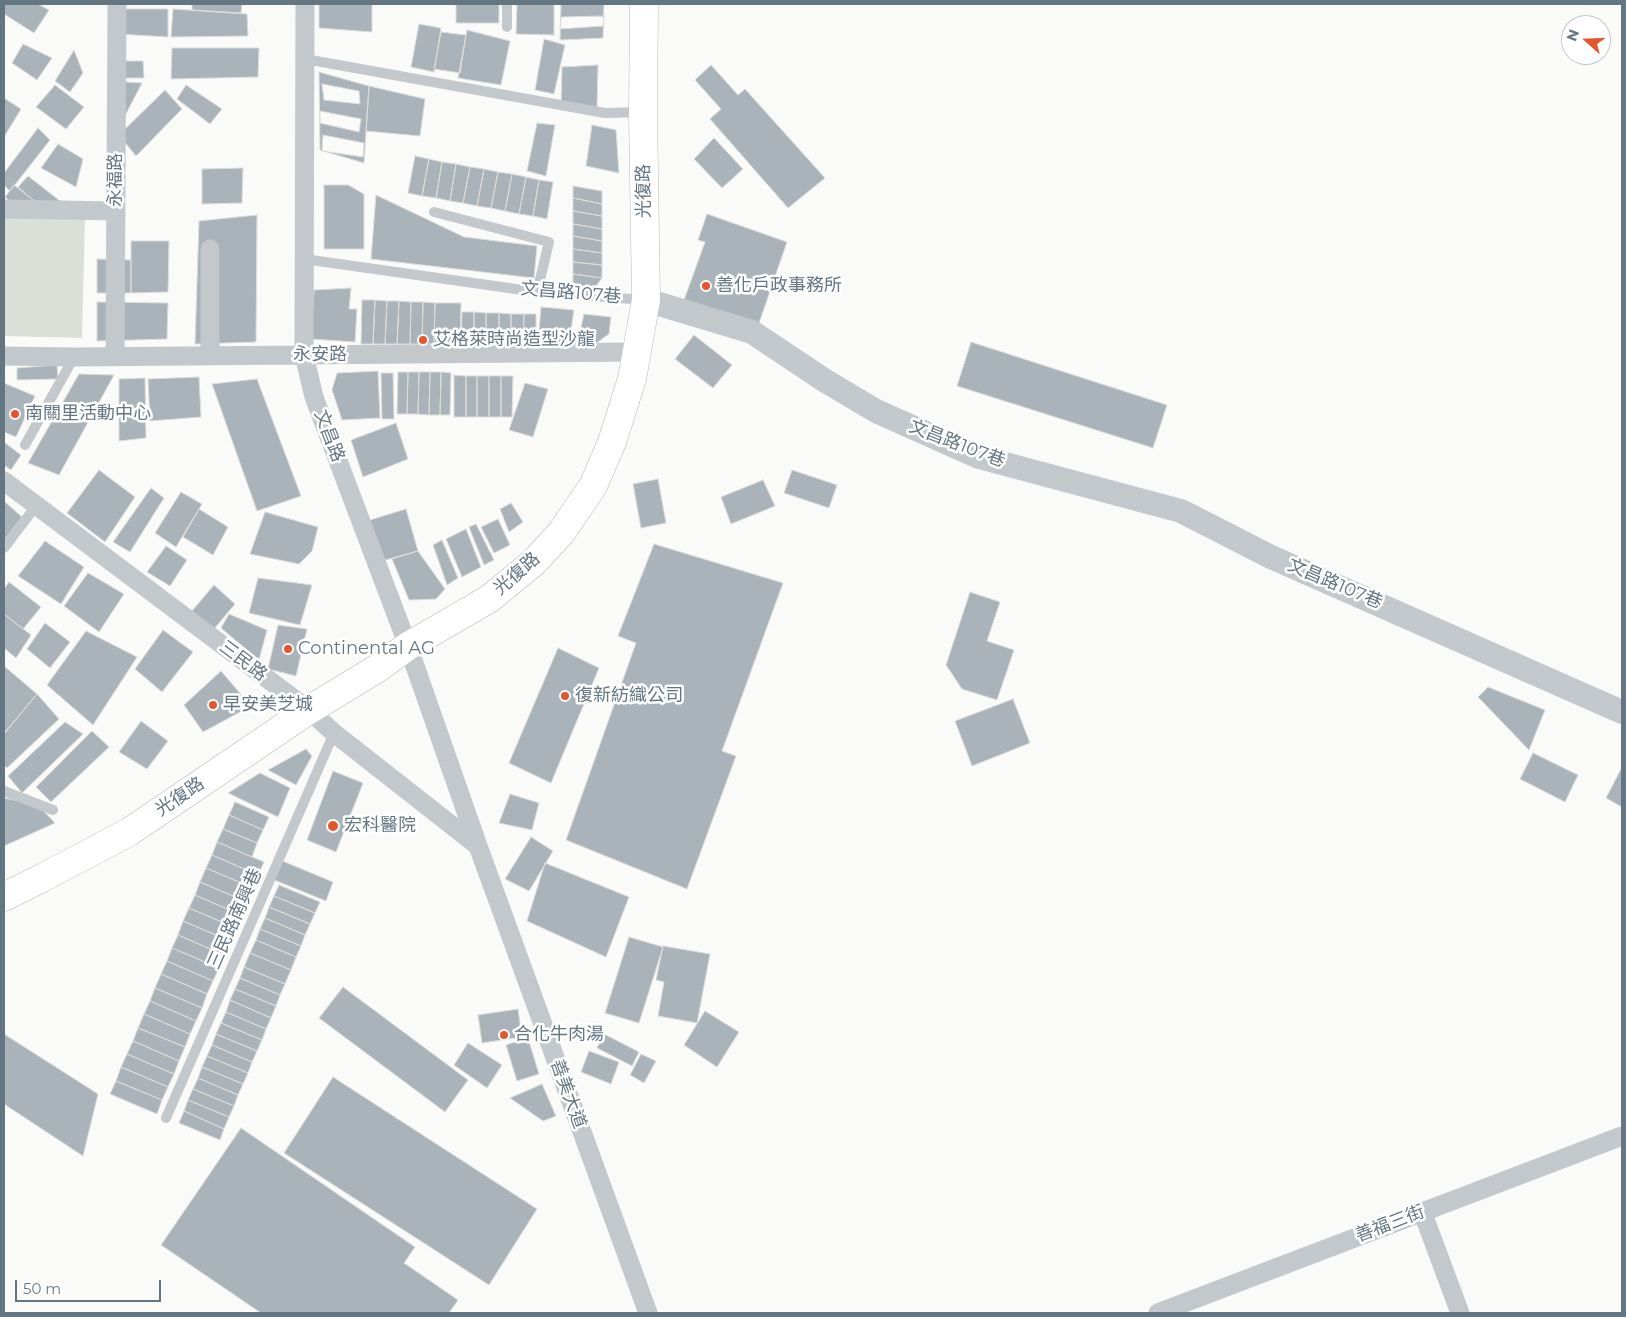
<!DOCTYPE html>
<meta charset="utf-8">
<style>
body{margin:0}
#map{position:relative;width:1626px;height:1317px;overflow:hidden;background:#fafaf8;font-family:Montserrat,sans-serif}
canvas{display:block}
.frame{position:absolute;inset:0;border:5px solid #657683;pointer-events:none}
.north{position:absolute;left:1561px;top:15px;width:50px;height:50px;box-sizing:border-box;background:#fff;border:1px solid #c1c8cd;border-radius:50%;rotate:290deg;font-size:14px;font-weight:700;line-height:20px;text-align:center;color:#657683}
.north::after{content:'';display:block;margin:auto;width:18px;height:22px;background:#e4572e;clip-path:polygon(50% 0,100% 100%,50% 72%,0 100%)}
.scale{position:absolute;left:15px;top:1280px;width:146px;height:22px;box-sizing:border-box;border:2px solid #657683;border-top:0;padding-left:6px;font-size:15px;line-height:18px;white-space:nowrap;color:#657683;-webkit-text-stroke:4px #fff;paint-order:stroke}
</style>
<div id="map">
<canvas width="1626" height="1317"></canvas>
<div class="frame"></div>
<div class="north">N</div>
<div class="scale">50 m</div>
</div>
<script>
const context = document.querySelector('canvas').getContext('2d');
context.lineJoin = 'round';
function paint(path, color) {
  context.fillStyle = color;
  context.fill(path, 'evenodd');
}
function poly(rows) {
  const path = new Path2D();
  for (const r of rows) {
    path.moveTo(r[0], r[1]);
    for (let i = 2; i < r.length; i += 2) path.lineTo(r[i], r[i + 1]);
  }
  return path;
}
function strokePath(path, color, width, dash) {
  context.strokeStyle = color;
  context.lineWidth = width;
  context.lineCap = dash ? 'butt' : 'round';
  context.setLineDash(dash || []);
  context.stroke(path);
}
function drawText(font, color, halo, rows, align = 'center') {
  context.font = font + ' Montserrat,"Noto Sans TC",sans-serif';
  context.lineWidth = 5;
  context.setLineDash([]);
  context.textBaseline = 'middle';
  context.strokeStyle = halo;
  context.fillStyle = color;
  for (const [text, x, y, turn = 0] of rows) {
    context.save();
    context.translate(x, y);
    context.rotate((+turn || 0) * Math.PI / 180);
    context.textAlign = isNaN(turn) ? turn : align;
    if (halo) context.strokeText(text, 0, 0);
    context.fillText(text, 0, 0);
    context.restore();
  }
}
paint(poly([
 [4,213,85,214,82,338,4,336]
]), '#dadfd7');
const building = poly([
 [4,4,38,4,49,10,34,33,4,14,4,4],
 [192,4,242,4,241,13,192,10,192,4],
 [319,4,372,4,372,32,319,28,319,4],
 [456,4,499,4,499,23,456,23,456,4],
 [517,4,554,4,554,35,516,34,517,4],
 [561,4,604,4,603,38,560,40,561,4],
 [120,9,168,9,168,37,118,34,120,9],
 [173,9,247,14,248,36,171,37,173,9],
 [604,16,603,26,560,29,561,17,604,16],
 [419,24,441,28,434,72,411,67,419,24],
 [467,30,510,41,501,85,458,78,467,30],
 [441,32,466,35,460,73,434,69,441,32],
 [544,39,565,45,554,94,535,90,544,39],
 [23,44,52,58,37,80,12,63,23,44],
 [172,48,259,48,258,77,171,79,172,48],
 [74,50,83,73,70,92,55,81,74,50],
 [109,61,143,61,144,78,109,78,109,61],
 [598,65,597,108,561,108,562,67,598,65],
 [711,65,738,95,745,89,825,178,788,208,710,119,721,109,695,80,711,65],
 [319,72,369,86,364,163,320,150,319,72],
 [110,81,142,83,116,133,110,81],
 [322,84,359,91,360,104,324,100,322,84],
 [55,85,84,107,66,129,36,107,55,85],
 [186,85,222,109,210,124,177,99,186,85],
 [369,86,425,99,420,136,366,131,369,86],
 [165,90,182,109,136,156,119,135,165,90],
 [4,98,21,109,4,137,4,98],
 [320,111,361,119,359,132,320,123,320,111],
 [537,123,555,125,546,176,527,171,537,123],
 [592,125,616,130,619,173,586,166,592,125],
 [38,128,50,140,10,191,4,185,4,173,38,128],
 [323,135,364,143,363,157,322,151,323,135],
 [714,138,743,169,722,188,694,159,714,138],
 [58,144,83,159,76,187,41,168,58,144],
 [415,156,429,159,422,196,408,193,415,156],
 [429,159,442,162,436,198,422,196,429,159],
 [442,162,456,164,450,201,436,198,442,162],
 [456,164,470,167,463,203,450,201,456,164],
 [470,167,484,169,477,206,463,203,470,167],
 [243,168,242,203,202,204,202,169,243,168],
 [484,169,498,172,491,208,477,206,484,169],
 [498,172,512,174,505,211,491,208,498,172],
 [512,174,526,177,519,214,505,211,512,174],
 [28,176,69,208,56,220,18,187,28,176],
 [526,177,539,180,533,216,519,214,526,177],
 [539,180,553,182,547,219,533,216,539,180],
 [14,185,37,203,25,214,5,197,14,185],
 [324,185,348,185,364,194,364,249,324,249,324,185],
 [573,186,602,191,602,204,573,198,573,186],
 [376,195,464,237,537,246,534,278,371,259,376,195],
 [573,198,602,204,602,216,573,211,573,198],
 [573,211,602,216,602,229,573,224,573,211],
 [707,214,787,242,758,326,684,300,705,242,698,240,707,214],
 [257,215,256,342,195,344,199,221,257,215],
 [573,224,602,229,602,241,573,236,573,224],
 [573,236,602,241,602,253,573,249,573,236],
 [131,241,169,241,168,292,131,293,131,241],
 [573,249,602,253,602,265,573,262,573,249],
 [97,259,131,260,131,293,97,293,97,259],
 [573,262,602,265,602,278,573,274,573,262],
 [573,274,602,278,594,289,573,284,573,274],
 [351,288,349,309,357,309,355,342,311,339,314,290,351,288],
 [362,300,375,300,373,344,361,344,362,300],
 [375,300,387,301,385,344,373,344,375,300],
 [387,301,399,301,397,344,385,344,387,301],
 [399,301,411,302,410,344,397,344,399,301],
 [97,302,168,303,167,339,97,341,97,302],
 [411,302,423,302,422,344,410,344,411,302],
 [423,302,435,303,434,344,422,344,423,302],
 [435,303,461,303,460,344,434,344,435,303],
 [541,307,574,310,569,343,538,343,541,307],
 [462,312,474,312,474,343,461,343,462,312],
 [474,312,486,313,486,343,474,343,474,312],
 [486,313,499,313,499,344,486,343,486,313],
 [499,313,511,314,511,344,499,344,499,313],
 [511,314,524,314,523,345,511,344,511,314],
 [524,314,536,314,536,345,523,345,524,314],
 [584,314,611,317,609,334,595,344,577,345,584,314],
 [694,335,732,365,713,388,675,359,694,335],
 [971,342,1167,405,1153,448,957,386,971,342],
 [57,365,58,379,17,380,17,368,57,365],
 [378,371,380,418,342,420,332,390,337,373,378,371],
 [398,372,408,372,407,414,397,414,398,372],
 [408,372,419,372,418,414,407,414,408,372],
 [419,372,430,372,429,415,418,414,419,372],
 [430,372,441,372,440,415,429,415,430,372],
 [441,372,451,373,450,415,440,415,441,372],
 [381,373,393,373,394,419,382,419,381,373],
 [79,374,114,375,59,475,28,463,79,374],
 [454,375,466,376,466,417,454,417,454,375],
 [466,376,477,376,477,417,466,417,466,376],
 [477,376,489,376,489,417,477,417,477,376],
 [489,376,501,376,501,417,489,417,489,376],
 [501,376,513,376,512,417,501,417,501,376],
 [199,377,201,417,150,421,148,379,199,377],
 [145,378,146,438,119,441,119,379,145,378],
 [257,379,301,496,257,511,212,384,257,379],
 [4,383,35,396,16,437,4,432,4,383],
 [525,383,548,389,533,437,509,430,525,383],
 [396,423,408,459,363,477,351,440,396,423],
 [4,442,21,455,11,470,4,465,4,442],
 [99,470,135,497,105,542,67,513,99,470],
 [792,470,837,485,829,508,784,493,792,470],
 [658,479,666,523,641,528,633,484,658,479],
 [763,480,775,506,731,524,721,497,763,480],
 [151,488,164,498,130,552,113,542,151,488],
 [181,492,202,504,176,547,155,533,181,492],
 [4,501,22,517,4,540,4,501],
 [511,503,523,522,509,532,500,509,511,503],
 [199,509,228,527,213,555,183,537,199,509],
 [406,509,418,551,382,561,370,520,406,509],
 [265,512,318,527,312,551,299,564,250,554,265,512],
 [498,519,510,545,494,553,481,527,498,519],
 [476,524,494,560,484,565,469,527,476,524],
 [466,529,481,567,462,577,446,539,466,529],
 [442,540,458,578,447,585,433,545,442,540],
 [45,541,84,567,61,604,18,576,45,541],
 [654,544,783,583,722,751,736,756,687,889,566,840,636,643,618,636,654,544],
 [166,546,187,560,170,586,147,572,166,546],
 [418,551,445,589,436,599,409,600,392,559,418,551],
 [88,573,124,594,99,632,64,606,88,573],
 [258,578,312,585,300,625,249,613,258,578],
 [9,582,41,607,23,629,4,614,4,589,9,582],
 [214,585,235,604,214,629,192,611,214,585],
 [970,592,1000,602,987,641,1014,650,997,700,962,689,946,665,970,592],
 [4,614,31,635,16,658,4,648,4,614],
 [229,614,267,630,259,660,221,628,229,614],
 [45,623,70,642,50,668,27,649,45,623],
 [278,625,307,629,296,676,268,669,278,625],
 [163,630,193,652,162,692,135,669,163,630],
 [86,631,137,657,93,725,47,685,86,631],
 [558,648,599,668,551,783,509,763,558,648],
 [4,666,37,694,6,731,4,730,4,666],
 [221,671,251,706,203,732,184,705,221,671],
 [1488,687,1545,710,1529,750,1478,697,1488,687],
 [37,694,59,719,7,768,4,765,4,734,37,694],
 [1013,699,1030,743,972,766,955,721,1013,699],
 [141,721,168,741,147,769,119,752,141,721],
 [65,722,83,734,22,793,8,776,65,722],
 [92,731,109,747,51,802,36,787,92,731],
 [306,749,312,756,296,785,268,770,306,749],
 [1533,753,1578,775,1565,802,1520,779,1533,753],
 [1622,767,1622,807,1606,798,1622,767],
 [333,771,363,783,336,852,307,840,333,771],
 [260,773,290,788,278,817,228,793,260,773],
 [510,794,539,803,532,830,499,823,510,794],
 [4,798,37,804,55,823,4,846,4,798],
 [235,802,269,817,263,830,229,815,235,802],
 [229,815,263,830,257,843,223,829,229,815],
 [223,829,257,843,252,857,217,842,223,829],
 [531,837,553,851,529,891,505,879,531,837],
 [217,842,264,862,258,875,212,855,217,842],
 [212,855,258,875,253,888,206,868,212,855],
 [280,860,333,882,326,901,272,879,280,860],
 [545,863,629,897,606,957,527,921,545,863],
 [206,868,253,888,247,902,200,882,206,868],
 [200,882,247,902,241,915,195,895,200,882],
 [279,885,320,902,315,913,274,896,279,885],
 [195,895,241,915,236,928,189,908,195,895],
 [274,896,315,913,310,924,269,907,274,896],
 [269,907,310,924,305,935,265,918,269,907],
 [189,908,236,928,230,941,183,921,189,908],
 [265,918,305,935,301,946,260,929,265,918],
 [183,921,230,941,224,955,178,935,183,921],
 [260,929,301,946,296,957,256,940,260,929],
 [178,935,224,955,219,968,172,948,178,935],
 [629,937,663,947,639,1023,605,1013,629,937],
 [256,940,296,957,291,970,250,953,256,940],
 [663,946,710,954,697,1023,658,1016,664,982,656,980,663,946],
 [172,948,219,968,213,981,167,961,172,948],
 [250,953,291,970,285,984,244,967,250,953],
 [167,961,213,981,207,994,161,974,167,961],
 [244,967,285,984,280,995,240,978,244,967],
 [161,974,207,994,202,1008,155,988,161,974],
 [240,978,280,995,276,1006,235,989,240,978],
 [343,987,468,1080,445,1112,319,1018,343,987],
 [155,988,202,1008,196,1021,150,1001,155,988],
 [235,989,276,1006,271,1018,230,1000,235,989],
 [230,1000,271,1018,266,1029,226,1012,230,1000],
 [150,1001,196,1021,190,1034,144,1014,150,1001],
 [518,1009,522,1037,482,1043,478,1015,518,1009],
 [705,1011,739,1032,717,1067,684,1045,705,1011],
 [226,1012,266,1029,262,1040,221,1023,226,1012],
 [144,1014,190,1034,185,1047,138,1028,144,1014],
 [221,1023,262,1040,257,1051,216,1034,221,1023],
 [138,1028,185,1047,179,1061,133,1041,138,1028],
 [4,1034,98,1094,83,1156,4,1104,4,1034],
 [216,1034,257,1051,252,1062,212,1045,216,1034],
 [604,1034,639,1052,632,1066,597,1048,604,1034],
 [528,1038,539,1074,517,1081,506,1045,528,1038],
 [133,1041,179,1061,174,1074,127,1054,133,1041],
 [468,1043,502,1065,487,1088,454,1065,468,1043],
 [212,1045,252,1062,248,1073,207,1056,212,1045],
 [589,1051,619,1062,611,1084,581,1072,589,1051],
 [127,1054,174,1074,168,1087,121,1067,127,1054],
 [641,1054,656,1061,644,1083,630,1075,641,1054],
 [207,1056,248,1073,243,1084,202,1067,207,1056],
 [121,1067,168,1087,162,1100,116,1081,121,1067],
 [202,1067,243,1084,238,1095,198,1078,202,1067],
 [333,1077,537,1209,489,1285,284,1153,333,1077],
 [198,1078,238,1095,234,1106,193,1089,198,1078],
 [116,1081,162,1100,157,1114,110,1094,116,1081],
 [542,1084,556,1116,543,1121,510,1098,542,1084],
 [193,1089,234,1106,229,1117,188,1100,193,1089],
 [188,1100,229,1117,224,1129,184,1111,188,1100],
 [184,1111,224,1129,220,1140,179,1123,184,1111],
 [241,1128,415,1247,404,1263,458,1300,449,1313,261,1313,161,1245,241,1128]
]);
paint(building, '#aab3b9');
strokePath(building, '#dcdcda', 1);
const secondary = poly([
 [4,897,42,878,129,832,309,710,378,668,408,646,489,599,533,563,561,533,593,486,612,442,632,379,646,300,643,112,644,4]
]);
strokePath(secondary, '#b3babf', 29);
strokePath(poly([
 [507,27,507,4],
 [305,59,605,113,642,112],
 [434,212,549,242,537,292],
 [304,259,537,292,646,300],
 [25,445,74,357],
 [4,548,36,506],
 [4,791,53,810],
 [166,1118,334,733]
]), '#c3c8cc', 10);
strokePath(poly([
 [305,4,304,355,314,397,408,646,478,846,648,1313],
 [4,209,116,211],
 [210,249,210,355],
 [4,356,74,357,636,352],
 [115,357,117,4],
 [4,481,309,710,334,733,478,846],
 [1422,1211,1460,1313],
 [1158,1313,1622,1136]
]), '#c3c8cc', 19);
strokePath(poly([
 [646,300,752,332,824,380,876,411,979,457,1181,511,1271,557,1622,712]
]), '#c3c8cc', 24);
strokePath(secondary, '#fff', 28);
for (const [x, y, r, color] of [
 [706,286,5,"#e4572e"],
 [423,340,5,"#e4572e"],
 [15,414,5,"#e4572e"],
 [288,649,5,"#e4572e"],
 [565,696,5,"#e4572e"],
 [213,705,5,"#e4572e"],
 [333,826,6,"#e4572e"],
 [504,1035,5,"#e4572e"]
]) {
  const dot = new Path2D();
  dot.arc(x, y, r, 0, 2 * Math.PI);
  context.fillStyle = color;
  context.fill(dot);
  strokePath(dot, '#fff', 2);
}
drawText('18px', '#657683', '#fff', [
 ["永福路",116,180,-90],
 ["光復路",644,191,-91],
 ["文昌路107巷",571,293,5],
 ["永安路",320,355],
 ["文昌路",329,436,69],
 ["文昌路107巷",957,444,21],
 ["光復路",517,574,-41],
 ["文昌路107巷",1335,584,23],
 ["三民路",243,661,37],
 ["光復路",180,797,-34],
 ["三民路南興巷",235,919,-66],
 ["善美大道",568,1094,70],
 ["善福三街",1390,1224,-21]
]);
drawText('18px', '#657683', '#fff', [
 ["善化戶政事務所",716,286],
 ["艾格萊時尚造型沙龍",433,340],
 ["南關里活動中心",25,414],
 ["Continental AG",298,649],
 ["復新紡織公司",575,696],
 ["早安美芝城",223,705],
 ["宏科醫院",344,826],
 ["合化牛肉湯",514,1035]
], 'left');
</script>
